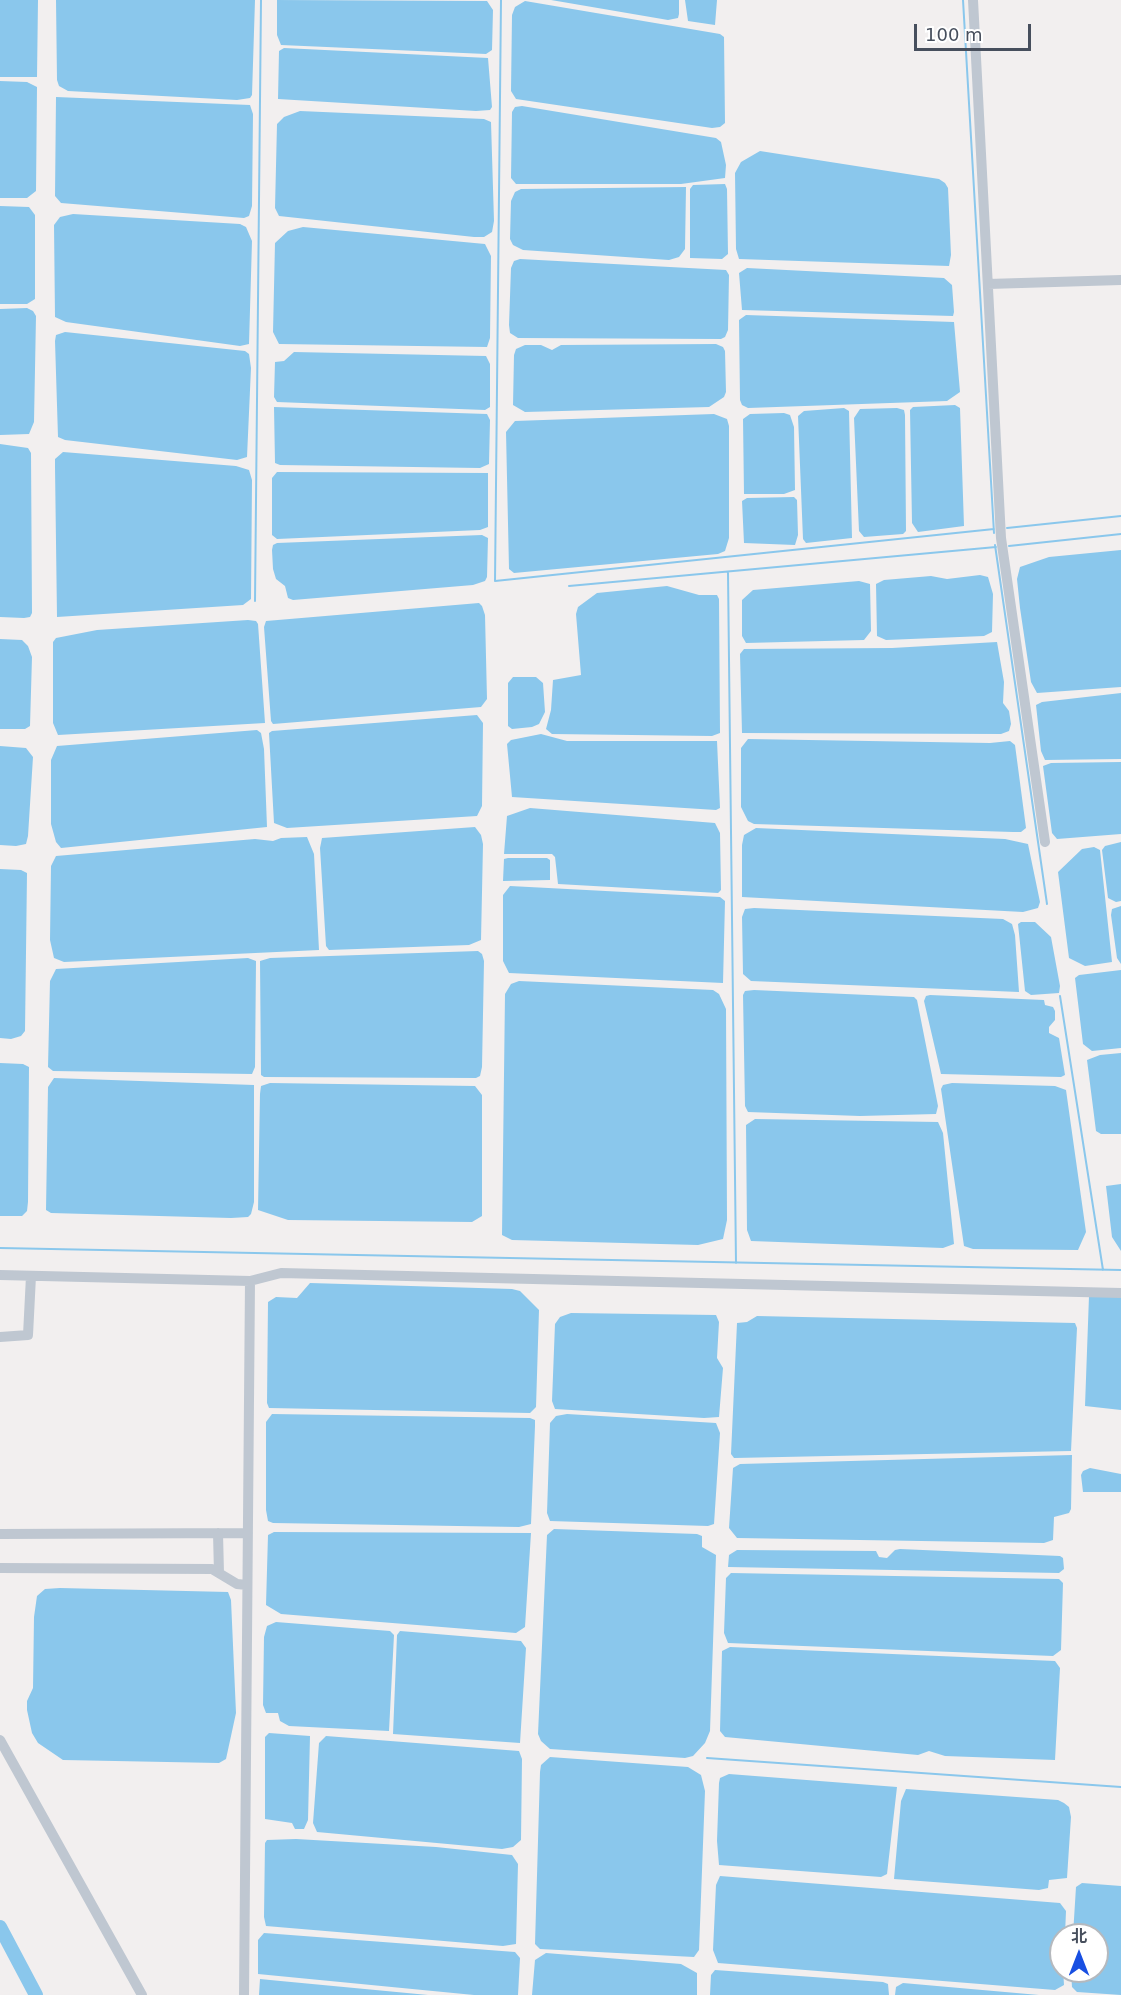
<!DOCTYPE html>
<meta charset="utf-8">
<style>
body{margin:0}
#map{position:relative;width:1121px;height:1995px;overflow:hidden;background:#f2efef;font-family:"DejaVu Sans","Noto Sans SC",sans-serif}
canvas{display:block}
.north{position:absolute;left:1049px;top:1923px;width:60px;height:60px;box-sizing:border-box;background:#fff;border:2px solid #b5b9be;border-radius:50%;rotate:0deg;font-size:16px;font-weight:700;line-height:24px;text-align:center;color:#474f5d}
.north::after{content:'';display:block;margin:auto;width:21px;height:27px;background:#184fe2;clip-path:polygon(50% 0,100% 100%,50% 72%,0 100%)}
.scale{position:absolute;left:914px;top:24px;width:117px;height:27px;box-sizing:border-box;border:3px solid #474f5d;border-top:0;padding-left:8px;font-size:18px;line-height:21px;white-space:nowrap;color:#474f5d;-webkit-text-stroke:4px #fff;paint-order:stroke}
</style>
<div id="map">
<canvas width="1121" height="1995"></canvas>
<div class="north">北</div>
<div class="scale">100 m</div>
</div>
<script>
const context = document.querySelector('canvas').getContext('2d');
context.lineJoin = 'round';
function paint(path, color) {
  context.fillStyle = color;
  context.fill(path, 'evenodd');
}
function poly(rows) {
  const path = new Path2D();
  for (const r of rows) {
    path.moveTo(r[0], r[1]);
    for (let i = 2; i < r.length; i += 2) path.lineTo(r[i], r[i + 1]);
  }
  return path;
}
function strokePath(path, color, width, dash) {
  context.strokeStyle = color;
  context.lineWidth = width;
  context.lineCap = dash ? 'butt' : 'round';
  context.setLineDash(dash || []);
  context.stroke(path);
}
paint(poly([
 [0,0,38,0,37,77,0,77],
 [56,0,255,0,252,95,250,98,237,100,68,91,59,86,57,80],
 [277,0,487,1,493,10,492,50,486,54,281,45,277,35],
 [551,0,679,0,679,14,678,18,668,20],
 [685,0,717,0,715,25,688,21],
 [525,1,720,34,724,37,725,123,720,127,712,128,516,99,511,91,512,15,515,7],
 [284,48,488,58,492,107,490,110,476,111,278,99,279,51],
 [0,81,27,82,37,87,36,191,27,198,0,198],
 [56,97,250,105,253,114,252,206,249,216,244,218,61,203,55,196],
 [522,106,716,138,721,142,726,165,725,178,681,184,516,184,511,178,512,112,515,107],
 [300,111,484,119,491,122,494,221,492,232,484,237,474,237,279,216,275,208,277,124,284,117],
 [760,151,939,179,945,183,948,188,951,255,949,266,739,259,736,249,735,173,741,162],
 [725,184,727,189,728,254,722,259,690,258,690,189,693,185],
 [686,187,685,249,679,257,669,260,523,250,513,245,510,239,511,201,515,192,521,189],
 [0,206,29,207,35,215,35,299,27,304,0,304],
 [73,214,240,224,246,227,252,241,249,344,240,346,66,322,55,317,54,225,60,217],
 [303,227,485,244,491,256,490,338,487,347,279,344,273,332,275,243,288,231],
 [520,259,726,270,729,275,728,330,725,337,721,339,518,338,510,333,509,325,511,268,514,261],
 [747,268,944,278,952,285,954,312,953,316,742,310,739,273],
 [27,308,33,311,36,316,34,422,29,434,0,435,0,309],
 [746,315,954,322,960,392,947,401,748,408,742,405,740,400,739,320],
 [65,332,245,351,249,354,251,368,247,457,237,460,65,440,58,437,55,341,56,335],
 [716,344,723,347,725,351,726,392,724,397,709,407,525,412,513,405,514,355,516,349,525,345,541,345,552,350,561,345],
 [294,352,486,356,490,364,490,407,485,410,277,402,274,397,275,362,284,361],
 [955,405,960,408,964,526,918,532,912,523,910,410,913,407],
 [274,407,487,414,490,420,489,464,480,468,280,465,275,463],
 [844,408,849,411,852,538,806,543,803,539,798,416,804,411],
 [897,408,904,410,905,415,906,531,903,534,864,537,859,531,854,418,860,409],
 [784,413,790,415,794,427,795,490,784,494,744,494,743,419,750,414],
 [714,414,727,419,729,426,729,538,725,551,718,554,514,573,509,569,506,432,515,421],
 [0,444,28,448,31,453,32,613,30,617,24,618,0,617],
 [63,452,236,466,249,470,252,480,251,599,243,605,57,617,55,467,55,459],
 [277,472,488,473,488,527,480,530,277,539,272,535,272,478],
 [794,497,797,500,798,535,795,545,744,543,742,501,747,498],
 [482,535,488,538,487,577,485,581,473,585,293,600,288,598,285,586,276,579,273,569,272,550,273,545,277,543],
 [1121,550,1121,687,1037,693,1031,682,1020,608,1017,579,1020,567,1049,557],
 [980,575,988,577,993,594,992,632,984,636,886,640,877,636,876,584,884,580,931,576,947,579],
 [859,581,870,584,871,631,864,640,746,643,742,636,742,600,753,590],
 [667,586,699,595,717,595,719,599,720,733,712,736,552,734,546,729,551,710,553,680,581,675,576,614,578,607,597,593],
 [479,603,482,606,485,615,487,699,481,707,273,724,271,721,264,627,266,621],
 [248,620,256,621,258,624,265,723,58,735,53,723,53,642,56,638,97,630],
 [0,639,22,640,28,646,32,657,30,726,25,729,0,729],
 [997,642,1004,682,1003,703,1009,711,1011,724,1009,731,1001,734,742,733,740,654,744,649,892,648],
 [513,677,536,677,543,683,545,712,539,724,532,727,512,729,508,726,508,683],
 [1121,693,1121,759,1045,760,1041,751,1036,705,1042,702],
 [477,715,483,723,482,806,477,816,287,828,274,823,269,733,272,731],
 [257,730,261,733,264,749,267,827,61,848,56,842,51,824,51,760,57,746],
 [541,734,567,741,717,741,720,808,716,810,512,797,507,744,511,740],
 [748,739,990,743,1010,741,1015,745,1026,828,1021,832,1013,832,754,824,748,821,741,807,741,748],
 [0,746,26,748,33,757,28,836,26,844,16,846,0,845],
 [1121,762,1121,834,1057,839,1052,833,1043,766,1051,763],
 [530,808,715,823,720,833,721,890,718,893,558,884,555,857,552,854,504,854,507,816],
 [475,827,481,835,483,844,481,940,469,945,329,950,326,946,320,848,322,838],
 [756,828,1005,839,1028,844,1040,902,1038,908,1023,912,742,897,742,845,744,835],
 [307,837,314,854,319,950,64,962,54,958,50,940,51,866,56,856,255,839,273,841,281,838],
 [1121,842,1121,901,1116,902,1108,898,1102,850,1105,846],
 [1094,847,1100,850,1112,962,1085,966,1069,958,1058,872,1082,849],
 [508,858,547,858,550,860,550,880,503,881,504,859],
 [0,869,21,870,27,873,25,1031,21,1036,11,1039,0,1038],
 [510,886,720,897,725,901,723,983,509,973,503,961,503,895],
 [1121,906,1121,964,1117,958,1111,915,1112,909],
 [754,908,1003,919,1012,924,1015,935,1019,992,751,981,743,974,742,917,745,909],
 [1021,922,1035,922,1051,937,1060,986,1059,993,1031,995,1025,991,1018,924],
 [478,951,482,954,484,961,482,1067,480,1076,476,1078,264,1077,261,1075,260,961,270,958],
 [248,958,256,961,255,1067,252,1074,53,1071,48,1067,50,981,56,969],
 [1121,970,1121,1048,1092,1051,1083,1044,1075,978,1079,975],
 [519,981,713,990,719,994,726,1009,727,1220,723,1239,698,1245,512,1240,502,1235,505,994,511,984],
 [754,990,914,997,917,1000,938,1106,936,1114,860,1116,748,1112,745,1106,743,995,745,991],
 [930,995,1044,1000,1045,1005,1053,1007,1055,1011,1055,1020,1049,1027,1049,1033,1059,1038,1065,1075,1061,1077,941,1074,924,1001,926,996],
 [1121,1053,1121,1134,1101,1134,1096,1131,1087,1060,1100,1055],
 [0,1063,23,1064,29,1067,28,1202,27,1211,22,1216,0,1216],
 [54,1078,254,1085,254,1202,251,1214,248,1217,231,1218,51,1213,46,1210,48,1087],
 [270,1083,475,1086,482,1095,482,1216,472,1222,288,1220,258,1210,260,1094,261,1086],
 [952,1083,1055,1086,1066,1090,1086,1232,1078,1250,973,1249,964,1246,941,1089,943,1085],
 [755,1119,938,1122,943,1133,954,1244,943,1248,751,1241,747,1230,746,1125],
 [1121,1184,1121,1251,1112,1237,1106,1186],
 [310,1283,512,1289,520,1291,539,1310,536,1407,530,1413,269,1408,267,1403,268,1302,276,1297,297,1298],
 [1089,1296,1121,1296,1121,1410,1085,1406],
 [571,1313,716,1315,719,1322,717,1358,723,1368,719,1417,704,1418,555,1409,552,1401,555,1324,560,1317],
 [757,1316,1075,1323,1077,1328,1071,1451,734,1458,731,1454,737,1323,747,1322],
 [272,1414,530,1418,535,1420,535,1426,531,1524,519,1527,273,1523,268,1521,266,1510,266,1422],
 [567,1414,716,1423,720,1433,714,1524,708,1526,550,1521,547,1513,550,1423,556,1416],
 [1072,1455,1071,1509,1069,1513,1054,1517,1053,1540,1044,1543,737,1538,729,1528,733,1468,740,1464],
 [1090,1468,1121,1474,1121,1492,1083,1492,1081,1475,1083,1471],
 [554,1529,697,1534,702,1536,702,1547,716,1555,710,1731,705,1743,693,1756,685,1758,550,1749,541,1741,538,1734,547,1535],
 [274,1532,531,1533,525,1627,516,1633,281,1614,266,1605,268,1535],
 [900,1549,1060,1556,1063,1558,1064,1569,1059,1573,728,1567,729,1555,737,1550,876,1551,879,1557,887,1558,895,1550],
 [731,1573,1059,1579,1063,1583,1061,1650,1053,1656,728,1643,724,1633,726,1578],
 [60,1588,228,1592,231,1600,236,1713,226,1759,219,1763,63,1760,38,1743,32,1733,27,1710,27,1701,33,1688,34,1617,37,1596,45,1589],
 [276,1622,390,1631,394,1635,389,1731,289,1726,280,1721,278,1713,266,1713,263,1705,264,1637,267,1626],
 [400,1631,521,1641,526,1648,520,1743,393,1734,397,1635],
 [730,1647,1055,1661,1060,1668,1055,1760,945,1756,929,1751,918,1755,725,1737,720,1731,722,1651],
 [269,1733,310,1736,308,1820,304,1829,295,1829,292,1823,265,1819,265,1737],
 [326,1736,519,1751,522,1759,521,1840,513,1847,502,1849,317,1832,313,1823,319,1743],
 [550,1757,688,1767,701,1775,705,1791,699,1950,694,1957,540,1949,535,1944,540,1772,541,1765],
 [729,1774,897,1787,887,1874,881,1877,719,1865,717,1841,719,1783,720,1778],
 [906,1789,1058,1800,1064,1803,1069,1807,1071,1817,1067,1878,1049,1880,1048,1888,1039,1890,894,1879,901,1801],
 [296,1839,436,1847,512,1855,518,1864,516,1944,503,1946,266,1926,264,1917,265,1843,267,1840],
 [720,1876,1060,1903,1066,1911,1065,1935,1061,1935,1064,1985,1055,1990,718,1963,713,1950,716,1885],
 [1082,1883,1121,1886,1121,1995,1077,1992,1072,1987,1071,1971,1097,1971,1097,1935,1073,1935,1076,1887],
 [264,1933,515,1952,520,1958,518,1995,474,1995,258,1974,258,1940],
 [546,1953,681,1964,697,1973,697,1995,532,1995,535,1960],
 [715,1970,883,1982,888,1984,889,1995,710,1995,711,1975],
 [260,1979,270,1980,428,1995,259,1995],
 [903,1983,1039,1995,895,1995,896,1987]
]), '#8ac7ec');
strokePath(poly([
 [501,0,495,581,994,529],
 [963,0,994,533],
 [1007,528,1121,516],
 [995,545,1047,904],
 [1009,546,1121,534],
 [728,573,736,1263],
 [569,586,996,547],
 [255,601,261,0],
 [1060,996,1103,1270],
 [0,1248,1121,1270],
 [707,1758,1121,1787]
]), '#8ac7ec', 2);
strokePath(poly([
 [0,1927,36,1995]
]), '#8ac7ec', 14);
strokePath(poly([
 [973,0,1001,538,1045,842],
 [988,284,1121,280],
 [0,1275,250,1281,281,1273,1121,1293],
 [0,1337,28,1335,31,1276],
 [218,1533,219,1573],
 [0,1534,248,1533],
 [0,1568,212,1569,237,1584,247,1585],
 [0,1740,142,1995],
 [244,1995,250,1281]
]), '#bfc7d1', 10);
</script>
